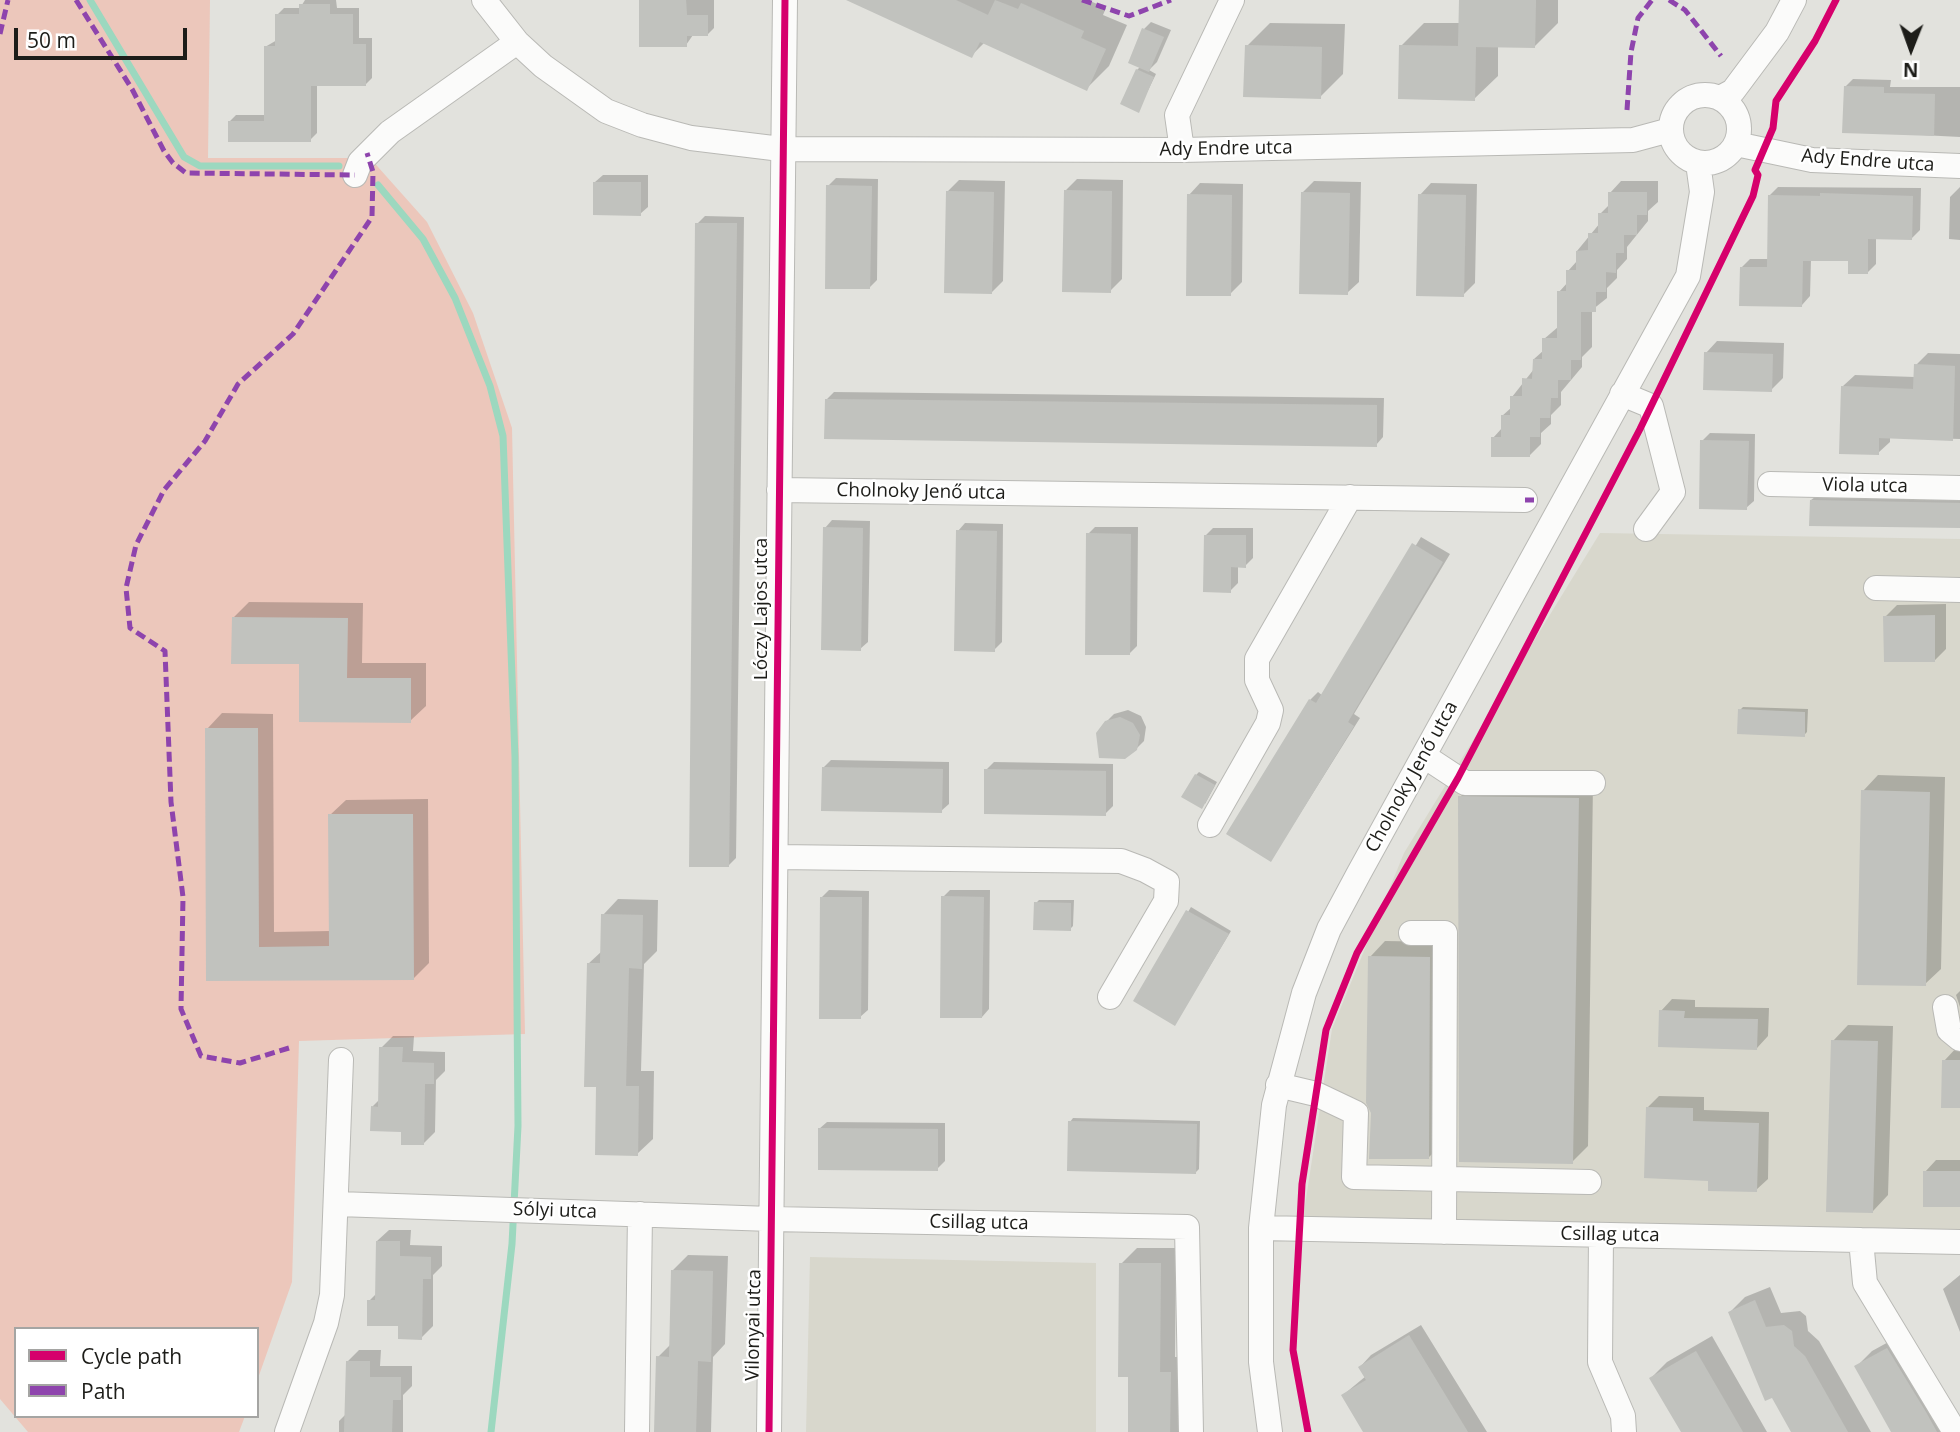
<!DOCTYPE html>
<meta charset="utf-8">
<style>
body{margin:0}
#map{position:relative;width:1960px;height:1432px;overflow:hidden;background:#e2e2dd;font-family:"Open Sans",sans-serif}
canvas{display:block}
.legend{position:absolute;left:14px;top:1327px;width:245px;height:91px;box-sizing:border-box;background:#fff;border:2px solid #a5a5a3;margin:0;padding:9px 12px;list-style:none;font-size:21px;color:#1d1d19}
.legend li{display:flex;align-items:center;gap:14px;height:35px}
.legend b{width:35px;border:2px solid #a5a5a3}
.north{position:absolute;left:1876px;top:14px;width:70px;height:70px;-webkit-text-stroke:5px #fff;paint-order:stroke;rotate:181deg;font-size:19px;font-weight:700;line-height:28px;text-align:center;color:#1d1d19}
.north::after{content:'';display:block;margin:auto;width:24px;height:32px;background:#1d1d19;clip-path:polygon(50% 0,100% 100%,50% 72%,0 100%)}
.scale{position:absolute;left:14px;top:28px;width:173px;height:32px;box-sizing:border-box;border:4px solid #1d1d19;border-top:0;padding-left:9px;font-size:21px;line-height:24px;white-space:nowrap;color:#1d1d19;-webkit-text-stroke:5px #fff;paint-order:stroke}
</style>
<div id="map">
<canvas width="1960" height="1432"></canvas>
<ul class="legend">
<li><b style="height:9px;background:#d6006c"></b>Cycle path</li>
<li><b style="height:9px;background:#8e44ad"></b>Path</li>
</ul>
<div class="north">N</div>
<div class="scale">50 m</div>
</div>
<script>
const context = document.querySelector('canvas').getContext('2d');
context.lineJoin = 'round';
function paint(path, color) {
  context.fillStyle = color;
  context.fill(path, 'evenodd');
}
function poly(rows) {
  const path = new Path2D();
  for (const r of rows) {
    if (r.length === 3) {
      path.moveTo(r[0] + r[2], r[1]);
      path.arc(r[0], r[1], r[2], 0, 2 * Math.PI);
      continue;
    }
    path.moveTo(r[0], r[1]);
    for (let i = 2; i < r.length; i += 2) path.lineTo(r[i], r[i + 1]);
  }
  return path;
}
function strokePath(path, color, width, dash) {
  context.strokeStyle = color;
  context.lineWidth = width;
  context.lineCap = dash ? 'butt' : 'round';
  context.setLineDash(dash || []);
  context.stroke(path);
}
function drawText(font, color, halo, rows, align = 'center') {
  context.font = font + ' "Open Sans",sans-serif';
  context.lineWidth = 5;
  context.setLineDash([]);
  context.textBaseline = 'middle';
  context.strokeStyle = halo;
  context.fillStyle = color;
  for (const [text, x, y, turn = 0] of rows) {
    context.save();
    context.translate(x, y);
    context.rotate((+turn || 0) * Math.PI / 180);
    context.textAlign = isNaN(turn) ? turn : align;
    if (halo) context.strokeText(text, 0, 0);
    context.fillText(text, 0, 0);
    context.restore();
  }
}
paint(poly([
 [1600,533,1960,539,1960,1234,1302,1225,1332,1029,1404,853],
 [810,1257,1096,1263,1096,1432,806,1432]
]), '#d8d7cc');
paint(poly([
 [0,0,210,0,208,158,370,158,427,222,473,313,512,428,525,1034,299,1041,292,1282,257,1381,257,1329,16,1329,16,1416,245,1416,239,1432,28,1432,0,1399]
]), '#ecc7bb');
paint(poly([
 [305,0,336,0,337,8,359,8,359,38,372,38,372,78,365,85,317,85,317,133,310,140,229,122,236,115,265,115,265,47,277,40,277,15,284,8,300,8],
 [641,0,714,0,714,28,707,35,693,35,686,45],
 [869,0,1088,0,1106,8,1103,15,1127,25,1109,66,1086,89,985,42,972,55],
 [1461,0,1558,0,1558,23,1535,46,1498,46,1498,76,1474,99,1401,46,1424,23,1460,23],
 [1151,22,1171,30,1157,62,1149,70,1156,74,1138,111,1137,70,1141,66,1144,29],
 [1270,23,1345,24,1343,74,1320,97,1247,46],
 [1853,79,1891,80,1890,87,1960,87,1960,137,1844,131,1845,87],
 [603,175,648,175,648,207,640,214,595,182],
 [836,178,878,179,877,280,870,287,828,186],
 [1077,179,1123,180,1122,279,1110,291,1066,190],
 [959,180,1005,181,1003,281,992,292,947,192],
 [1314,181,1361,182,1359,282,1347,293,1302,193],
 [1621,181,1658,181,1658,202,1648,211,1648,221,1627,247,1627,259,1617,270,1617,278,1607,288,1607,298,1592,310,1592,347,1582,357,1582,367,1561,392,1561,405,1551,415,1551,424,1541,433,1541,444,1530,455,1493,438,1502,428,1502,416,1512,407,1512,397,1534,369,1534,359,1544,350,1544,339,1558,327,1559,292,1568,282,1568,271,1577,261,1577,251,1600,223,1600,214,1610,204,1610,193],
 [1200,183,1243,184,1242,282,1230,294,1189,195],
 [1431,183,1477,184,1475,283,1463,295,1420,195],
 [1778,187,1921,188,1920,230,1912,238,1876,238,1876,264,1867,273,1850,259,1811,260,1810,296,1802,305,1742,267,1750,259,1769,259,1770,195],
 [1960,187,1960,240,1949,239,1950,197],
 [705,216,744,217,736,858,728,866,697,224],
 [1717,341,1784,343,1783,378,1771,390,1706,353],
 [1928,353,1960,354,1960,439,1890,437,1890,442,1878,453,1843,386,1855,375,1915,377,1916,365],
 [834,392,1384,398,1383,437,1376,445,827,399],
 [1710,433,1755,434,1754,501,1746,508,1702,441],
 [1815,497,1960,499,1960,527,1811,500],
 [832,520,870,521,868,642,860,649,825,528],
 [965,523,1003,524,1002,642,994,650,958,531],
 [1095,527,1138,527,1137,646,1129,654,1088,534],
 [1213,528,1253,528,1253,558,1245,566,1238,566,1238,583,1230,591,1206,535],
 [1421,537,1450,554,1354,714,1360,718,1271,860,1310,700,1318,692,1323,696],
 [249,602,363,603,362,663,426,663,426,706,410,721,301,663,234,617],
 [1946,604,1946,649,1935,660,1885,617,1897,605],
 [1743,707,1808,709,1807,732,1804,735,1740,710],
 [1128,710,1141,716,1146,727,1144,741,1136,749,1106,722,1114,714],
 [222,713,273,714,274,932,330,931,330,815,346,800,428,799,429,963,413,979,208,980,207,729],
 [831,760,949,762,949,804,941,811,823,768],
 [994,762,1113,764,1113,806,1105,814,986,770],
 [1199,772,1217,782,1205,804,1196,775],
 [1878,775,1945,777,1941,969,1925,984,1863,791],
 [1476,781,1593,783,1588,1146,1572,1162,1460,797],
 [829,890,869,891,868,1010,860,1017,821,898],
 [950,890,990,890,989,1009,982,1017,943,897],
 [618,899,658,900,657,951,644,964,641,1071,654,1071,653,1139,637,1154,588,964,602,951,603,915],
 [1039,900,1074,900,1073,926,1070,929,1036,903],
 [1191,907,1231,931,1175,1024,1135,1001],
 [1385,941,1445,942,1444,1142,1429,1157,1373,1113,1370,957],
 [1960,991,1960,1007,1956,995],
 [1672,999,1695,1000,1695,1007,1769,1008,1768,1036,1757,1048,1661,1011],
 [1848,1025,1893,1026,1888,1195,1873,1211,1833,1041],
 [393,1036,414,1036,413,1051,445,1052,445,1071,436,1080,435,1132,424,1143,372,1107,380,1099,381,1048],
 [1959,1045,1960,1045,1960,1106,1944,1061],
 [1659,1096,1704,1097,1704,1110,1769,1112,1768,1179,1756,1190,1710,1179,1648,1107],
 [1073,1118,1200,1121,1199,1169,1196,1172,1070,1122],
 [827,1122,945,1123,945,1161,937,1169,819,1129],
 [1936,1160,1960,1160,1960,1205,1925,1172],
 [389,1230,411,1230,410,1245,442,1246,442,1266,433,1275,433,1326,421,1338,369,1301,377,1293,377,1241],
 [1137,1248,1176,1248,1175,1357,1186,1357,1185,1432,1129,1432,1130,1376,1121,1264],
 [688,1255,728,1256,725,1344,713,1357,711,1432,656,1432,658,1357,671,1344,673,1270],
 [1960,1275,1960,1332,1943,1289],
 [1770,1287,1781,1313,1800,1311,1806,1316,1808,1331,1819,1341,1871,1432,1793,1432,1730,1312,1745,1297],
 [1421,1325,1487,1432,1366,1432,1343,1395,1366,1376,1360,1367,1371,1355],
 [1903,1334,1960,1432,1894,1432,1857,1366,1872,1351],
 [1712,1336,1767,1432,1683,1432,1651,1378,1667,1362],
 [359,1350,381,1350,380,1366,412,1366,412,1386,403,1395,403,1432,339,1432,339,1421,346,1414,347,1362]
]), '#0003');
strokePath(poly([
 [90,0,184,157,200,166,339,166],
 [378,185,423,239,455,298,490,386,503,436,515,757,518,1126,512,1244,491,1432]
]), '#9cd8bf', 7);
paint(poly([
 [639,0,686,0,687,15,708,15,708,36,687,36,687,47,639,47],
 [846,0,956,0,988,15,995,0,1018,9,1021,3,1084,31,1081,38,1106,49,1087,91,980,42,972,58],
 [1459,0,1536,0,1535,48,1476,47,1475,101,1398,99,1399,45,1458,46],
 [299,4,330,4,330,14,353,14,353,44,366,44,366,86,311,86,311,142,228,142,228,121,264,121,264,46,275,46,275,14,299,14],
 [1142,28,1164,37,1149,72,1128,63],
 [1245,45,1322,47,1321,99,1243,97],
 [1136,69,1154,77,1139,113,1120,104],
 [1844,86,1884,87,1884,93,1935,94,1934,136,1842,133],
 [593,182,641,182,641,216,593,215],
 [826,185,872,186,870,289,825,289],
 [1064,190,1112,191,1111,293,1062,292],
 [946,191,994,192,992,294,944,293],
 [1301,192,1350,193,1348,295,1299,294],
 [1608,192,1647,192,1647,215,1637,215,1637,235,1624,235,1624,253,1616,253,1616,273,1606,272,1606,292,1596,292,1596,312,1581,312,1581,360,1571,360,1571,380,1558,380,1558,398,1551,398,1550,418,1540,418,1540,437,1530,437,1530,457,1491,457,1491,437,1501,437,1501,415,1510,415,1510,396,1522,396,1522,378,1532,379,1533,359,1542,359,1542,338,1557,338,1557,291,1566,291,1566,270,1576,270,1576,251,1588,250,1588,233,1598,233,1598,213,1608,213],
 [1820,193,1913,196,1912,240,1868,239,1868,274,1848,274,1848,261,1803,261,1802,307,1739,306,1740,267,1767,267,1768,195,1820,196],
 [1187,194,1232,195,1231,296,1186,296],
 [1418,194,1466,195,1464,297,1416,296],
 [695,223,737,223,729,867,689,867],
 [1704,352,1773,354,1772,392,1703,390],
 [1914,364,1955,366,1953,441,1879,438,1879,455,1839,454,1841,386,1913,389],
 [825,399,1377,405,1377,447,824,439],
 [1700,440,1749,441,1747,510,1699,509],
 [1810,500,1960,503,1960,528,1809,526],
 [823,527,863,528,861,651,821,650],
 [956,530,997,531,995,652,954,651],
 [1086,533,1131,534,1130,655,1085,655],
 [1204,535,1246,535,1246,568,1231,567,1231,593,1203,592],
 [1412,543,1443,562,1348,722,1354,726,1271,862,1226,834,1309,699,1316,703],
 [1935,615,1935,662,1884,662,1883,616],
 [232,617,348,618,347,678,411,678,411,723,299,722,299,664,231,664],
 [1738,709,1805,712,1805,737,1737,734],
 [1120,717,1133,723,1140,735,1137,750,1125,759,1099,758,1096,733,1105,721],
 [205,728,258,728,259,947,329,946,328,814,413,814,414,980,206,981],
 [822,767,943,769,942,813,821,811],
 [984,769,1106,771,1106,816,984,814],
 [1195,774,1215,785,1202,809,1181,797],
 [1861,790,1930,792,1926,986,1857,985],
 [1458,796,1579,798,1573,1164,1459,1162],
 [941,896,984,897,982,1018,940,1018],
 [820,897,862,897,861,1019,819,1019],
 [1034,902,1071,903,1071,931,1033,930],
 [1186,910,1229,934,1175,1026,1133,1001],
 [601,914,643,915,642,969,629,968,626,1086,639,1086,638,1156,595,1155,596,1087,584,1087,587,963,600,963],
 [1368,956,1430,957,1429,1159,1369,1159,1371,1113,1366,1103],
 [1659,1010,1685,1011,1684,1018,1758,1019,1757,1050,1658,1047],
 [1831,1040,1878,1041,1873,1213,1826,1212],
 [379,1047,403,1047,402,1062,434,1063,434,1084,425,1084,424,1145,401,1145,401,1132,370,1131,371,1106,378,1107],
 [1942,1060,1960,1060,1960,1108,1941,1108],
 [1646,1107,1693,1108,1693,1121,1759,1123,1757,1192,1708,1191,1708,1181,1644,1178],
 [1068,1121,1197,1124,1196,1174,1067,1171],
 [818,1128,938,1129,938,1171,818,1170],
 [1923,1171,1960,1171,1960,1207,1923,1207],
 [376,1241,400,1241,400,1256,431,1257,431,1279,423,1279,422,1340,398,1339,398,1326,367,1326,367,1300,375,1300],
 [1119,1263,1161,1263,1160,1372,1171,1372,1170,1432,1128,1432,1128,1377,1118,1377],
 [671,1270,713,1271,711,1362,698,1361,696,1432,654,1432,656,1356,669,1357],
 [1755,1300,1766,1327,1784,1325,1792,1331,1794,1346,1805,1356,1848,1432,1791,1432,1772,1398,1765,1401,1728,1312],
 [1409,1335,1468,1432,1363,1432,1341,1395,1366,1380,1358,1367],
 [1887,1348,1926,1412,1937,1432,1891,1432,1854,1366],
 [1696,1351,1728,1406,1743,1432,1681,1432,1649,1378],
 [346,1361,370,1361,370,1377,401,1377,401,1400,393,1400,392,1432,344,1432]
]), '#c1c2be');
const minor = poly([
 [484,0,517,42,543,66,606,111,642,125,691,138,781,149,1182,150,1633,140,1670,130],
 [1705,129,34],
 [1720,98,1733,91,1777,32,1794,0],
 [1736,144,1812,160,1960,166],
 [1182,150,1177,115,1232,0],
 [355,175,360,162,390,132,517,42],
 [1622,394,1651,406,1673,492,1646,529],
 [1770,484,1960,488],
 [779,490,1525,500],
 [1876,588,1960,590],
 [1424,756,1465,783,1593,783],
 [1210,825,1268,723,1271,710,1257,680,1257,659,1350,497],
 [776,857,1121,861,1145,870,1167,882,1166,901,1110,997],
 [1411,933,1445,933,1444,1232],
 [1945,1007,1949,1030,1960,1039],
 [1278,1085,1316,1094,1356,1113,1354,1177,1589,1182],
 [338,1204,771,1219,1187,1227,1191,1432],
 [1261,1228,1960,1242],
 [1601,1235,1600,1362,1623,1416,1624,1432],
 [1861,1240,1865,1283,1955,1432],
 [287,1432,326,1323,332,1295,341,1060],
 [637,1432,640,1214],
 [769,1432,785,0],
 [1270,1432,1261,1362,1261,1228,1274,1105,1304,993,1329,929,1359,873,1688,276,1702,192,1698,163]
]);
strokePath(minor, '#b9b9b5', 26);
strokePath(minor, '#fbfbfa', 24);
strokePath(poly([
 [76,0,132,89,164,151,173,163,186,173,355,175],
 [1082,0,1129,16,1171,0],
 [1669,0,1685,10,1721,56],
 [0,34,8,0],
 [1627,110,1631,52,1638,18,1652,0],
 [1525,500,1534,500],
 [289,1048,240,1063,201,1056,181,1009,183,897,171,802,165,651,130,628,126,588,136,545,164,490,205,441,238,384,293,334,372,217,373,172,367,153]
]), '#8e44ad', 5, [10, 5]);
strokePath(poly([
 [769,1432,785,0],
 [1308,1432,1293,1350,1302,1184,1326,1030,1357,953,1458,778,1640,429,1753,196,1758,175,1755,170,1773,128,1776,101,1815,41,1836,0]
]), '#d6006c', 7);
drawText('19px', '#1d1d19', '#fff', [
 ["Ady Endre utca",1226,149,-1],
 ["Ady Endre utca",1868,161,4],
 ["Viola utca",1865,486,1],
 ["Cholnoky Jenő utca",921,492,1],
 ["Lóczy Lajos utca",762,609,-90],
 ["Cholnoky Jenő utca",1412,777,-61],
 ["Sólyi utca",555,1211,2],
 ["Csillag utca",979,1223,1],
 ["Csillag utca",1610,1235,1],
 ["Vilonyai utca",754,1325,-89]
]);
</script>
